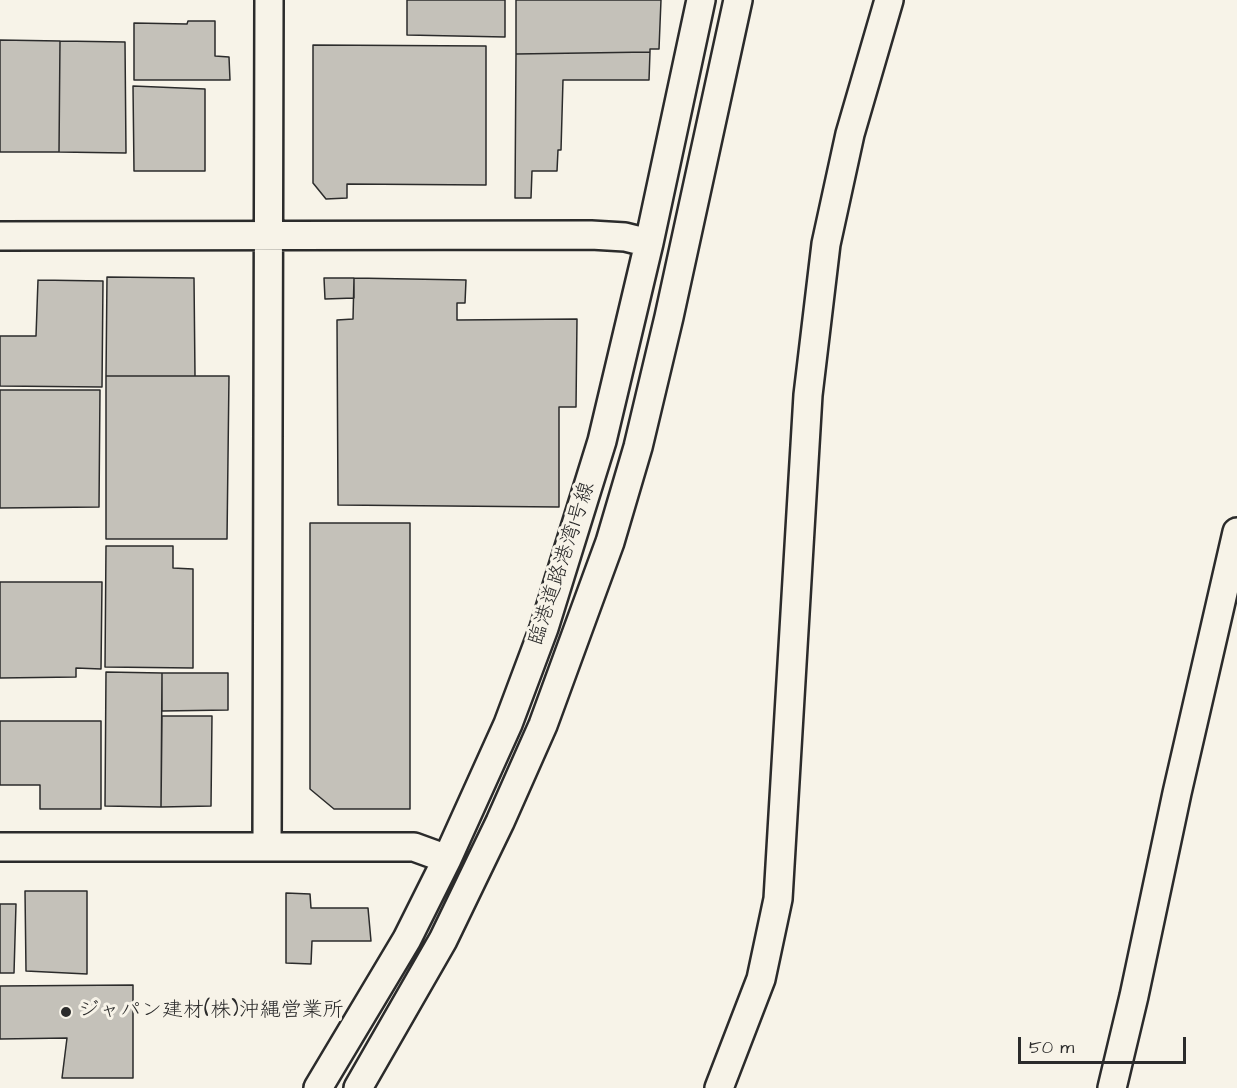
<!DOCTYPE html>
<meta charset="utf-8">
<style>
body{margin:0}
#map{position:relative;width:1237px;height:1088px;overflow:hidden;background:#f7f3e8;font-family:"Architects Daughter",sans-serif}
canvas{display:block}
.scale{position:absolute;left:1018px;top:1037px;width:168px;height:27px;box-sizing:border-box;border:3px solid #2b2b2b;border-top:0;padding-left:8px;font-size:18px;line-height:21px;white-space:nowrap;color:#2b2b2b;-webkit-text-stroke:4px #f7f3e8;paint-order:stroke}
</style>
<div id="map">
<canvas width="1237" height="1088"></canvas>
<div class="scale">50 m</div>
</div>
<script>
const context = document.querySelector('canvas').getContext('2d');
context.lineJoin = 'round';
function paint(path, color) {
  context.fillStyle = color;
  context.fill(path, 'evenodd');
}
function poly(rows) {
  const path = new Path2D();
  for (const r of rows) {
    path.moveTo(r[0], r[1]);
    for (let i = 2; i < r.length; i += 2) path.lineTo(r[i], r[i + 1]);
  }
  return path;
}
function strokePath(path, color, width, dash) {
  context.strokeStyle = color;
  context.lineWidth = width;
  context.lineCap = dash ? 'butt' : 'round';
  context.setLineDash(dash || []);
  context.stroke(path);
}
function drawText(font, color, halo, rows, align = 'center') {
  context.font = font + ' "Architects Daughter","Klee One",sans-serif';
  context.lineWidth = 6;
  context.setLineDash([]);
  context.textBaseline = 'middle';
  context.strokeStyle = halo;
  context.fillStyle = color;
  for (const [text, x, y, turn = 0] of rows) {
    context.save();
    context.translate(x, y);
    context.rotate((+turn || 0) * Math.PI / 180);
    context.textAlign = isNaN(turn) ? turn : align;
    if (halo) context.strokeText(text, 0, 0);
    context.fillText(text, 0, 0);
    context.restore();
  }
}
const building = poly([
 [407,0,505,0,505,37,407,35,407,0],
 [516,0,661,0,659,49,650,49,650,52,516,54,516,0],
 [188,21,215,21,215,56,229,57,230,80,134,80,134,23,187,24,188,21],
 [0,40,60,41,59,152,0,152,0,40],
 [60,41,125,42,126,153,59,152,60,41],
 [313,45,486,46,486,185,347,184,347,198,326,199,313,183,313,45],
 [650,52,649,80,563,80,561,150,558,150,557,171,532,171,531,198,515,198,516,54,650,52],
 [133,86,205,89,205,171,134,171,133,86],
 [107,277,194,278,195,376,106,376,107,277],
 [324,278,354,278,354,298,325,299,324,278],
 [354,278,466,280,465,303,457,303,457,320,577,319,576,407,559,407,559,507,338,505,337,320,353,319,354,278],
 [38,280,103,281,102,387,0,386,0,336,36,336,38,280],
 [106,376,229,376,227,539,106,539,106,376],
 [0,390,100,390,99,507,0,508,0,390],
 [310,523,410,523,410,809,334,809,310,789,310,523],
 [106,546,173,546,173,568,193,569,193,668,105,667,106,546],
 [0,582,102,582,101,669,76,668,76,677,0,678,0,582],
 [106,672,162,673,161,807,105,806,106,672],
 [162,673,228,673,228,710,162,711,162,673],
 [162,716,212,716,211,806,161,807,162,716],
 [0,721,101,721,101,809,40,809,40,785,0,785,0,721],
 [25,891,87,891,87,974,26,971,25,891],
 [286,893,310,894,311,908,368,908,371,941,312,941,311,964,286,963,286,893],
 [0,904,16,904,14,973,0,973,0,904],
 [133,985,133,1078,62,1078,67,1038,0,1039,0,986,133,985]
]);
paint(building, '#c4c1b9');
strokePath(building, '#2b2b2b', 1.5);
const minor = poly([
 [0,236,591,235,625,237,649,243],
 [267,846,269,0],
 [0,847,414,847,447,859],
 [318,1088,407,939,447,859,508,724,544,628,602,441,649,243,701,0],
 [358,1088,443,940,500,822,543,725,610,542,638,447,669,317,738,0],
 [719,1088,761,979,778,899,808,395,826,244,850,134,889,0],
 [1112,1088,1134,996,1177,793,1237,532]
]);
strokePath(minor, '#2b2b2b', 32);
strokePath(minor, '#f7f3e8', 27);
for (const [x, y, r, color] of [
 [66,1012,6,"#2b2b2b"]
]) {
  const dot = new Path2D();
  dot.arc(x, y, r, 0, 2 * Math.PI);
  context.fillStyle = color;
  context.fill(dot);
  strokePath(dot, '#f7f3e8', 2);
}
drawText('21px', '#2b2b2b', '#f7f3e8', [
 ["臨港道路港湾1号線",563,564,-72]
]);
drawText('21px', '#2b2b2b', '#f7f3e8', [
 ["ジャパン建材(株)沖縄営業所",78,1012]
], 'left');
</script>
